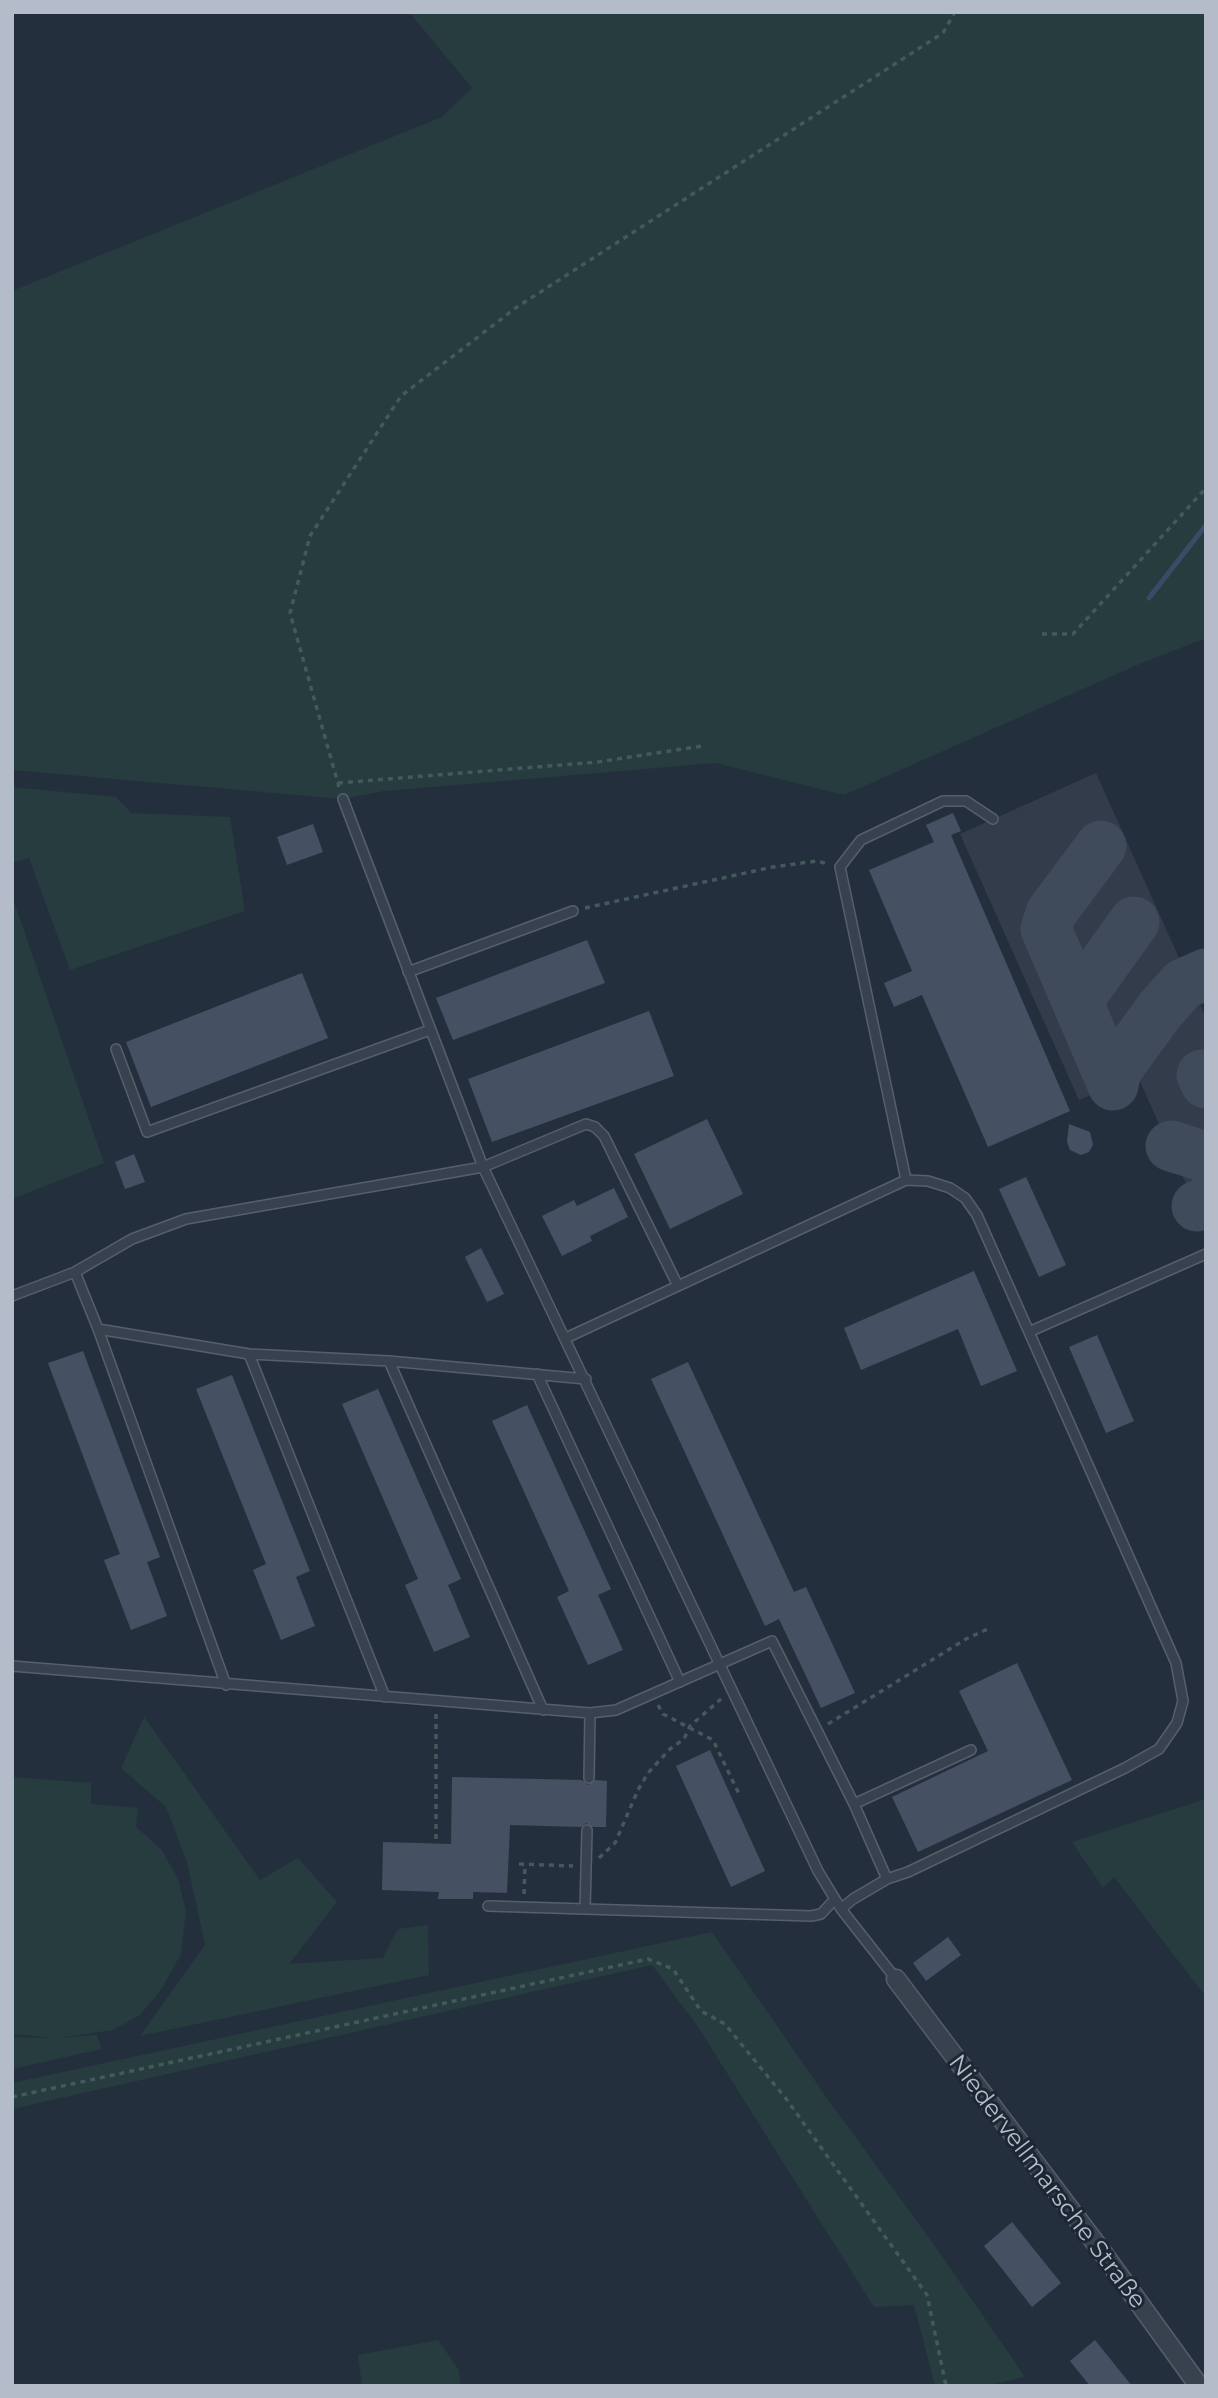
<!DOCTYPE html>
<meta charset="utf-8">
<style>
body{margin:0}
#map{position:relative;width:1218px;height:2398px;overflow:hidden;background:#242f3e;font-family:Montserrat,sans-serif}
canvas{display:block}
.frame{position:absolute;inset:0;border:14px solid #b4bcc9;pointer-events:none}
</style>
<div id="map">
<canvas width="1218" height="2398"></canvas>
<div class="frame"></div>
</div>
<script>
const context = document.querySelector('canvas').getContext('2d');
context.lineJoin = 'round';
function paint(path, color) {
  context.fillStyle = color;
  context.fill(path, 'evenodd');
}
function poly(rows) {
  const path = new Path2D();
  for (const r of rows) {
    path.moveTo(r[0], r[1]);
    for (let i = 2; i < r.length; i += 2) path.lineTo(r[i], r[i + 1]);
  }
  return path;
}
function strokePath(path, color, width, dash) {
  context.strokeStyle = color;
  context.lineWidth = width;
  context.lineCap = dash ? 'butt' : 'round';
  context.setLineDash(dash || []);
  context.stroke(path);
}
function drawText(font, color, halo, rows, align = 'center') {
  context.font = font + ' Montserrat,sans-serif';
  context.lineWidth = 6;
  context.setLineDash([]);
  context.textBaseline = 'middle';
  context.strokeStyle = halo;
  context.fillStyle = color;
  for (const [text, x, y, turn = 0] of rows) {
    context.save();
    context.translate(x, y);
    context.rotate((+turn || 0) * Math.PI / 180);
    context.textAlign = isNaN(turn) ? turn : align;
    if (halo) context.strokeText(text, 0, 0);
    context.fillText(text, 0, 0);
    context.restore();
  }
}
paint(poly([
 [1096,773,1206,1018,1206,1228,1137,1075,1079,1100,960,834]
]), '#323c4b');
paint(poly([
 [409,12,1206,12,1206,638,1137,665,844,795,716,763,384,791,343,799,12,770,12,291,442,117,472,88],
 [12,787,116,797,131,813,230,817,245,911,70,970,29,858,12,863],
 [12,896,104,1163,12,1199],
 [144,1717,260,1880,298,1858,337,1902,289,1964,383,1958,398,1929,428,1925,429,1975,140,2036,205,1945,187,1862,166,1807,121,1768],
 [12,1777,91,1783,91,1804,138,1808,136,1827,161,1849,178,1879,186,1911,181,1954,161,1990,140,2015,113,2030,57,2038,97,2035,102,2049,12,2069,12,2037,54,2038,12,2034],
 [1206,1799,1206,1997,1114,1877,1103,1888,1072,1842],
 [712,1932,829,2101,935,2246,1025,2377,984,2386,935,2386,914,2305,874,2307,698,2027,652,1965,12,2109,12,2083],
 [438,2340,459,2370,461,2386,362,2386,358,2355]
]), '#263c3f');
strokePath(poly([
 [1149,598,1206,525]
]), '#394c67', 5);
strokePath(poly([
 [1101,846,1051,913,1046,929,1113,1085],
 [1081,1011,1080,1000,1086,989,1134,922],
 [1202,1075,1206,1083],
 [1113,1085,1116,1071,1122,1062,1160,1010,1183,984,1206,974],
 [1171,1146,1206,1157],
 [1197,1206,1206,1202]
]), '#3f4a5a', 51);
paint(poly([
 [953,813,961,831,951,835,1070,1111,988,1147,922,995,894,1007,884,983,912,971,869,870,934,842,926,825],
 [313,824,323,852,287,865,277,837],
 [587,940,605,983,453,1040,436,998],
 [302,973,328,1038,151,1107,126,1042],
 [649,1011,674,1076,492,1142,468,1079],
 [707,1119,743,1194,670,1229,634,1154],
 [1069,1124,1090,1132,1093,1145,1089,1152,1081,1155,1070,1150,1067,1142],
 [134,1154,145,1182,125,1189,115,1162],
 [1026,1177,1066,1265,1039,1277,999,1189],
 [614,1188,628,1217,590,1236,592,1241,562,1256,542,1216,574,1200,577,1206],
 [481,1248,504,1294,487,1302,465,1257],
 [974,1271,1017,1371,981,1386,958,1329,861,1370,844,1328],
 [1097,1335,1134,1421,1106,1433,1069,1347],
 [83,1351,160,1557,147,1562,167,1616,131,1630,104,1560,120,1554,48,1363],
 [688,1362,794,1592,806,1587,855,1693,821,1708,779,1619,765,1626,651,1379],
 [232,1375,310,1571,296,1577,315,1626,281,1640,253,1570,266,1564,196,1389],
 [378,1389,461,1579,448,1585,470,1637,434,1652,405,1585,418,1579,342,1404],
 [527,1405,611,1589,598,1595,623,1650,588,1665,557,1597,569,1591,492,1421],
 [1017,1663,1072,1780,918,1852,892,1797,988,1751,959,1691],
 [710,1750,765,1871,731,1887,676,1766],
 [452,1777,582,1780,588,1785,595,1780,607,1781,606,1827,593,1827,586,1823,581,1827,510,1825,507,1893,473,1892,473,1899,438,1899,439,1892,382,1890,383,1842,451,1844],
 [948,1937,961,1955,926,1981,913,1963],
 [1012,2222,1061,2283,1032,2307,984,2246],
 [1095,2340,1132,2386,1090,2386,1070,2361]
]), '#455162');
const service = poly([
 [343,799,483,1167,818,1871,841,1909,896,1979],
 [408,972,573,911],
 [116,1049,147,1132,430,1030],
 [906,1180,840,867,861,840,943,801,966,801,993,819],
 [75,1272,98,1329,226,1685],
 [12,1296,75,1272,132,1239,186,1219,483,1167,586,1124,595,1127,604,1136,678,1286],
 [98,1329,249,1354,389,1361,586,1379],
 [1031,1331,1206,1254],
 [249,1354,385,1697],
 [389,1361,543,1710],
 [537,1374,680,1682],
 [12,1666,590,1713,616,1710,772,1641,854,1804,887,1879,908,1872,1125,1768,1159,1749,1177,1723,1183,1701,1176,1663,977,1215,965,1198,950,1188,928,1181,906,1180,566,1338],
 [589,1778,590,1713],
 [854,1804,971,1750],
 [488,1906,811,1916,821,1914,835,1899],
 [585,1909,587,1830],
 [841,1909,853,1899,887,1879]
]);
const minor = poly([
 [896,1979,1100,2249,1199,2386]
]);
strokePath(service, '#565f6c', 12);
strokePath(minor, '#565f6c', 21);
strokePath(poly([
 [1042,634,1073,634,1206,488],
 [338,783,598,762,702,746],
 [339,787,290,613,310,536,401,396,517,307,943,33,955,12],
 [585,908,773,867,817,861,828,864],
 [658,1705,663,1714,713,1740,740,1796],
 [436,1714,436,1839],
 [828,1724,966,1639,990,1628],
 [599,1858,615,1843,638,1790,648,1773,670,1749,684,1739,690,1726,721,1699],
 [519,1864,573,1866],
 [524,1894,525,1865],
 [12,2097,648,1959,673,1969,701,2011,725,2024,787,2100,927,2295,946,2386]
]), '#44595c', 3.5, [5, 5]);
strokePath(service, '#38414e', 9);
strokePath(minor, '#38414e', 18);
drawText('24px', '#b4bcc9', '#1d2633', [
 ["Niedervellmarsche Straße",1047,2182,53]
]);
</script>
